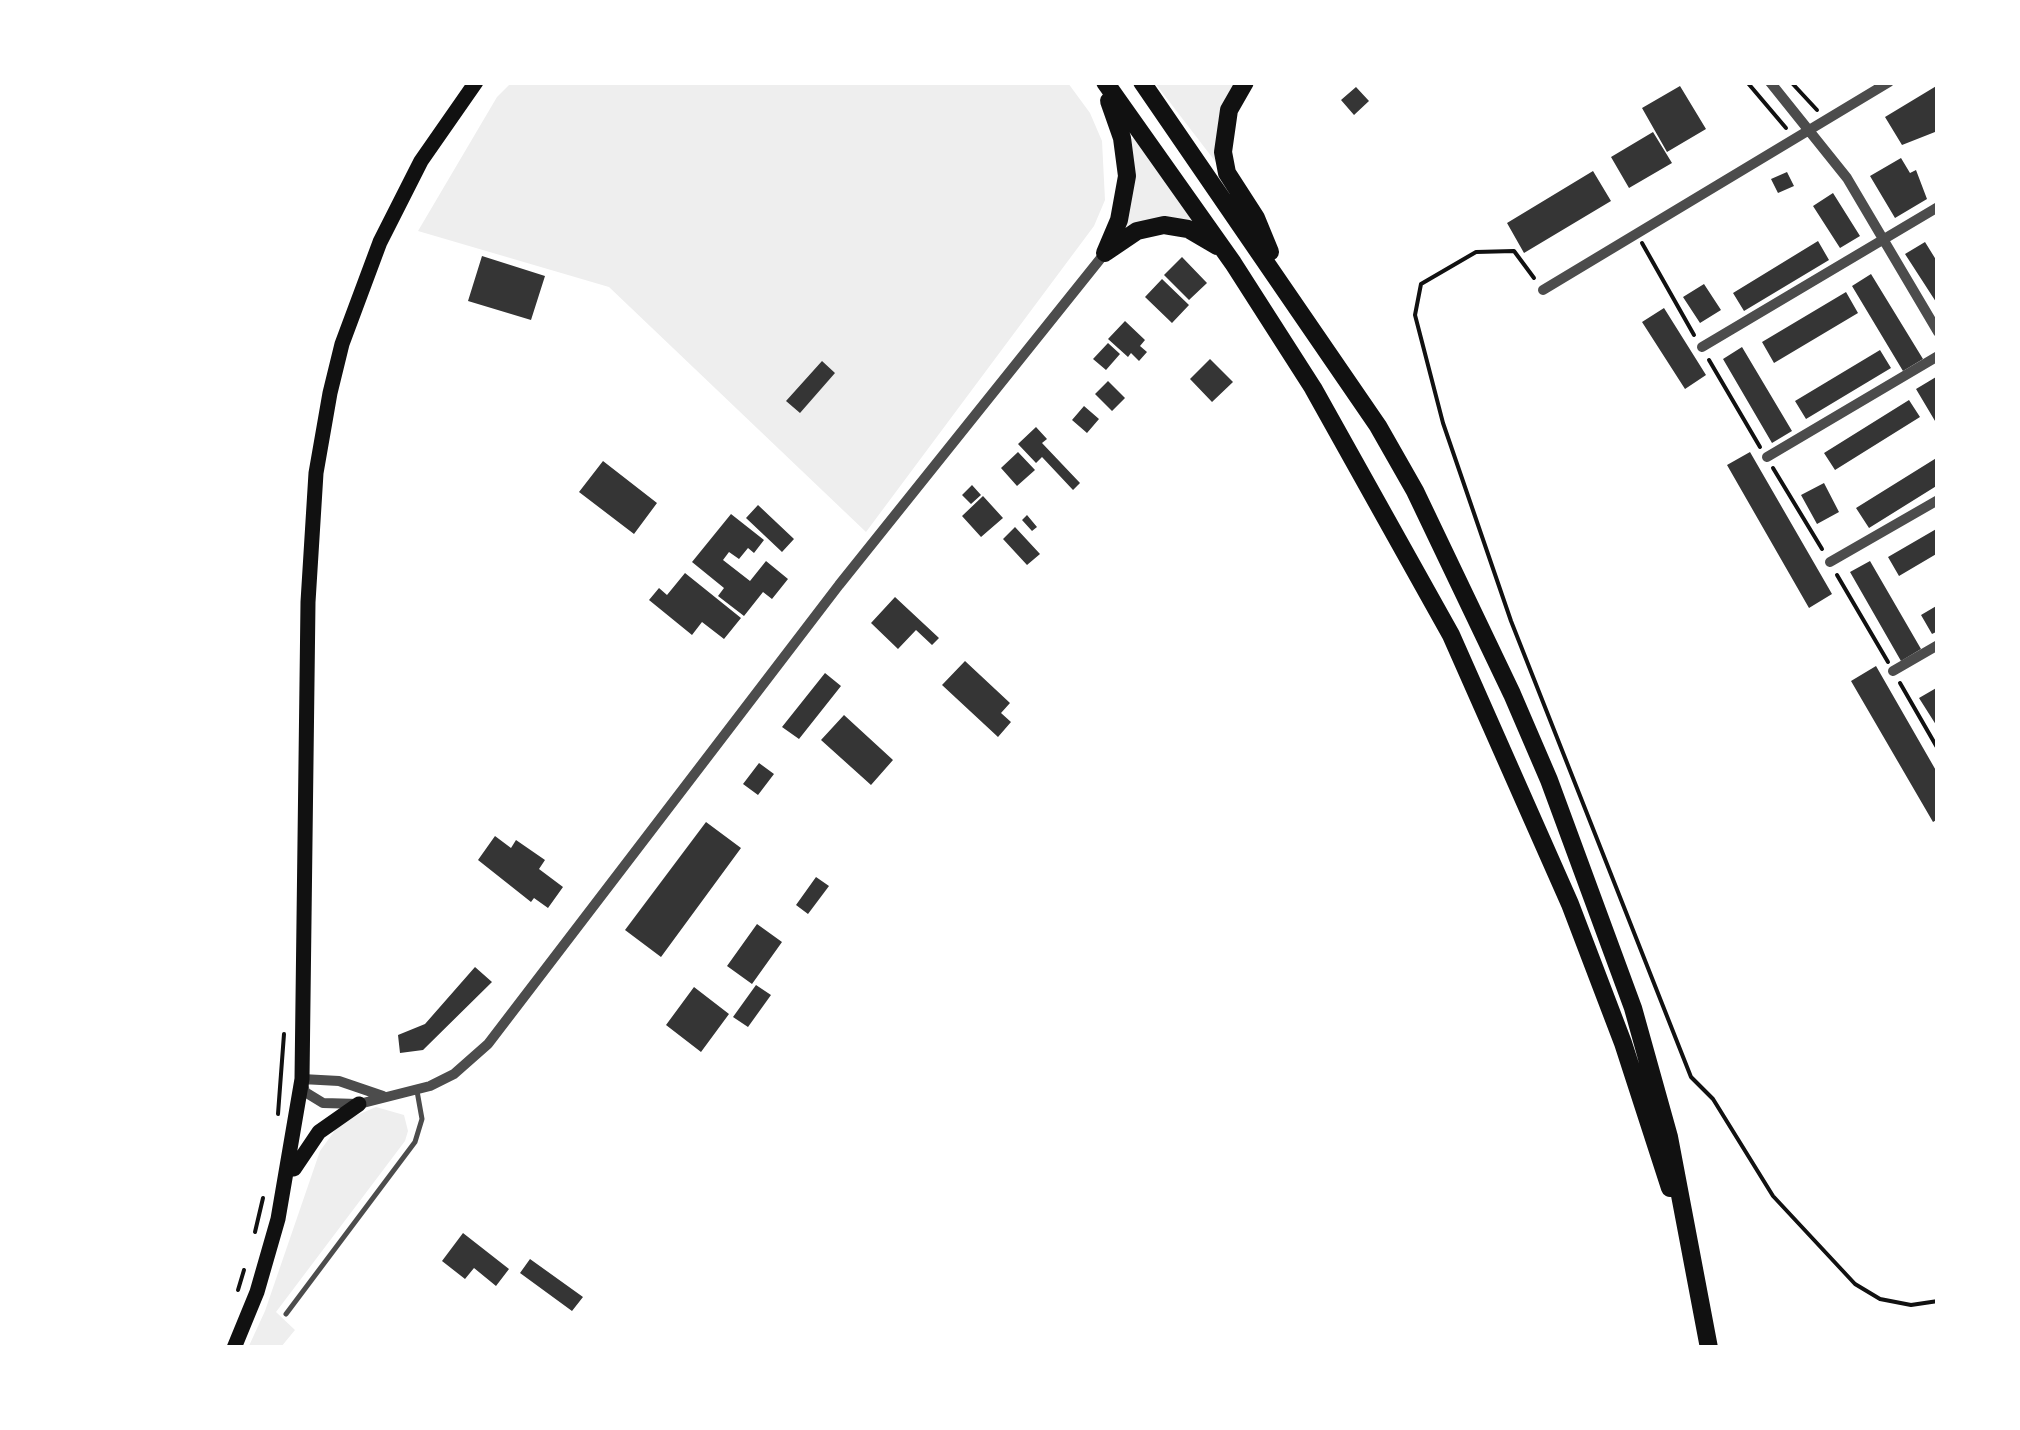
<!DOCTYPE html>
<style>
body{margin:0}
#map{position:relative;width:2020px;height:1430px;overflow:hidden;background:#fff;font-family:Quicksand,sans-serif}
canvas{display:block}
.frame{position:absolute;inset:0;border:85px solid #fff;pointer-events:none}
</style>
<div id="map">
<canvas width="2020" height="1430"></canvas>
<div class="frame"></div>
</div>
<script>
const context = document.querySelector('canvas').getContext('2d');
context.lineJoin = 'round';
function paint(path, color) {
  context.fillStyle = color;
  context.fill(path, 'evenodd');
}
function poly(rows) {
  const path = new Path2D();
  for (const r of rows) {
    path.moveTo(r[0], r[1]);
    for (let i = 2; i < r.length; i += 2) path.lineTo(r[i], r[i + 1]);
  }
  return path;
}
function strokePath(path, color, width, dash) {
  context.strokeStyle = color;
  context.lineWidth = width;
  context.lineCap = dash ? 'butt' : 'round';
  context.setLineDash(dash || []);
  context.stroke(path);
}
paint(poly([
 [511,83,1068,83,1090,113,1102,141,1105,200,1094,226,866,532,609,287,418,231,497,97],
 [1155,83,1239,83,1218,121,1218,165],
 [1134,137,1196,225,1160,217,1123,232,1129,141],
 [376,1107,404,1115,408,1131,405,1141,276,1312,295,1330,281,1347,248,1348,265,1311,320,1151,341,1122]
]), '#eee');
paint(poly([
 [1938,85,1935,132,1902,145,1885,117],
 [1680,86,1706,129,1667,152,1642,108],
 [1356,87,1369,101,1354,115,1341,100],
 [1653,132,1672,163,1629,188,1611,157],
 [1901,158,1910,173,1916,170,1927,199,1895,218,1870,176],
 [1593,171,1611,201,1524,253,1507,223],
 [1787,172,1794,186,1778,193,1771,179],
 [1833,193,1860,236,1840,248,1813,206],
 [1818,241,1829,260,1744,311,1733,293],
 [1925,242,1938,263,1938,305,1905,254],
 [482,256,545,276,531,320,468,301],
 [1182,257,1207,283,1189,300,1164,275],
 [1871,274,1923,359,1903,371,1852,286],
 [1162,279,1189,305,1172,323,1145,297],
 [1704,284,1721,310,1700,323,1683,297],
 [1846,292,1858,313,1774,363,1762,342],
 [1664,308,1706,375,1685,389,1642,322],
 [1125,321,1145,340,1140,346,1147,352,1139,361,1131,353,1128,357,1108,339],
 [1108,343,1120,354,1106,370,1093,359],
 [1742,347,1792,431,1772,443,1723,359],
 [1880,350,1891,368,1806,419,1795,401],
 [1210,359,1233,382,1212,402,1190,379],
 [822,361,835,373,800,413,786,401],
 [1936,377,1938,381,1938,426,1916,389],
 [1108,381,1125,398,1112,411,1095,394],
 [1909,400,1920,417,1835,470,1824,453],
 [1084,406,1099,419,1087,433,1072,420],
 [1036,427,1047,439,1042,443,1080,483,1073,490,1042,457,1036,463,1018,444],
 [1018,452,1035,470,1017,486,1001,468],
 [1750,452,1832,594,1809,608,1727,465],
 [1938,457,1938,485,1869,528,1856,508],
 [603,461,657,503,634,534,579,492],
 [1824,483,1839,512,1817,524,1801,495],
 [972,485,981,495,971,504,962,495],
 [983,496,1003,518,981,537,962,516],
 [758,505,794,539,782,552,746,518],
 [731,514,764,540,754,553,748,548,739,559,729,552,723,560,750,581,766,561,788,579,772,599,763,592,744,616,718,596,724,588,692,562],
 [1027,515,1037,527,1032,531,1022,520],
 [1015,527,1040,554,1027,565,1003,539],
 [1938,528,1938,553,1899,576,1888,557],
 [1870,561,1921,649,1901,661,1850,572],
 [685,573,741,618,724,639,702,622,692,635,649,600,659,588,667,595],
 [895,597,939,638,932,645,916,630,898,649,871,623],
 [1938,605,1938,631,1932,634,1921,615],
 [965,661,1010,703,1001,713,1011,722,998,737,942,685],
 [1876,666,1938,774,1938,819,1933,822,1851,681],
 [825,673,841,686,799,739,782,727],
 [1938,687,1938,728,1919,698],
 [844,715,893,760,871,785,821,740],
 [759,763,774,774,758,795,743,784],
 [706,822,741,848,661,957,625,930],
 [495,836,511,848,516,840,545,860,539,869,563,887,548,908,534,898,531,902,478,860],
 [816,877,829,886,808,914,796,905],
 [757,924,782,942,752,984,727,966],
 [475,967,492,982,423,1050,400,1053,398,1035,425,1024],
 [756,985,771,995,748,1027,733,1017],
 [694,987,729,1014,701,1052,666,1025],
 [463,1233,509,1269,496,1286,474,1268,465,1279,442,1261],
 [530,1259,583,1297,572,1311,520,1273]
]), '#353535');
strokePath(poly([
 [1747,82,1786,128],
 [1791,82,1817,110],
 [1642,243,1694,335],
 [1534,278,1514,251,1476,252,1421,284,1415,315,1443,423,1511,621,1691,1077,1713,1099,1773,1196,1855,1284,1880,1299,1911,1305,1938,1301],
 [1709,360,1760,447],
 [1773,468,1822,549],
 [1837,575,1888,662],
 [1900,683,1938,749],
 [278,1114,284,1034],
 [255,1232,263,1198],
 [238,1290,244,1270]
]), '#111', 4);
strokePath(poly([
 [286,1314,415,1142,422,1119,417,1091]
]), '#4c4c4c', 5);
strokePath(poly([
 [1770,82,1847,178,1938,332],
 [1543,290,1889,82],
 [1702,347,1938,207],
 [1767,457,1938,356],
 [1830,562,1938,500],
 [1893,671,1938,645],
 [383,1096,339,1081,302,1079,305,1092,323,1103,359,1104,430,1086,454,1074,488,1044,839,585,1105,253]
]), '#4c4c4c', 10);
strokePath(poly([
 [294,1169,319,1132,359,1104],
 [234,1348,257,1292,278,1219,302,1079,308,602,316,473,330,393,342,344,380,242,421,161,476,82]
]), '#111', 15);
strokePath(poly([
 [1105,82,1233,263,1313,388,1451,635,1570,904,1623,1043,1670,1188],
 [1142,82,1378,426,1415,491,1512,694,1549,780,1633,1008,1669,1137,1709,1348],
 [1245,82,1229,110,1223,152,1227,173,1256,218,1270,252],
 [1106,252,1137,231,1164,225,1188,229,1217,246],
 [1105,253,1119,220,1127,176,1122,138,1109,101]
]), '#111', 18);
</script>
